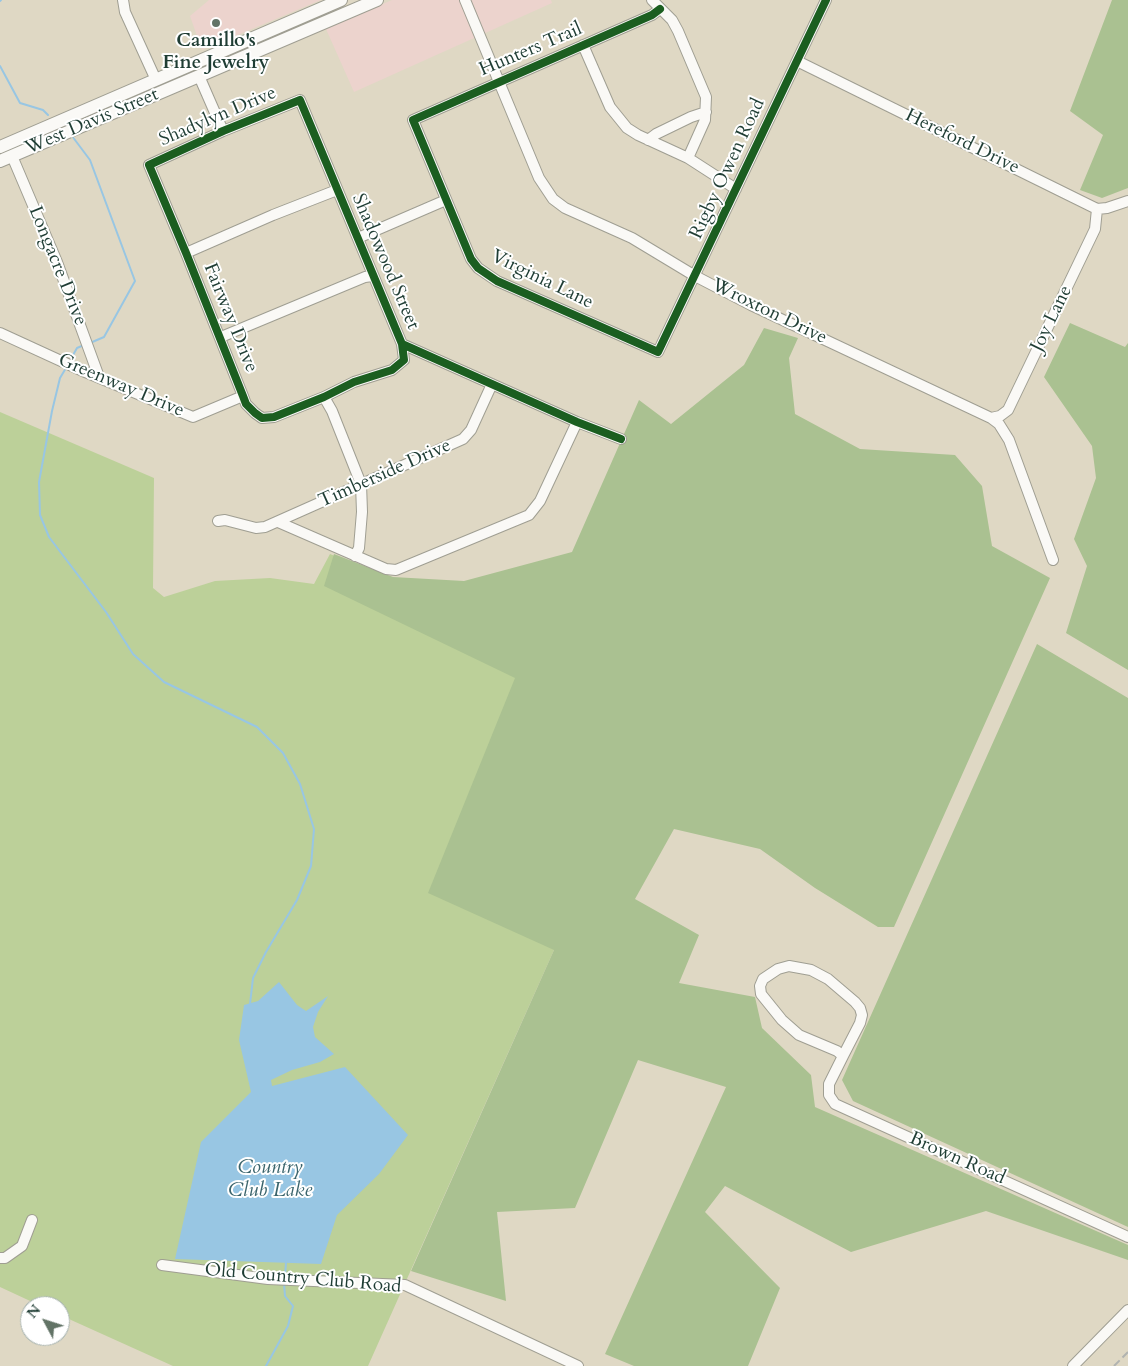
<!DOCTYPE html>
<style>
body{margin:0}
#map{position:relative;width:1128px;height:1366px;overflow:hidden;background:#dfd8c4;font-family:Cardo,serif}
canvas{display:block}
.north{position:absolute;left:20px;top:1296px;width:50px;height:50px;box-sizing:border-box;background:#fff;border:1px solid #a5b1ae;border-radius:50%;rotate:310deg;font-size:14px;font-weight:700;line-height:20px;text-align:center;color:#1f3d34}
.north::after{content:'';display:block;margin:auto;width:18px;height:22px;background:#627366;clip-path:polygon(50% 0,100% 100%,50% 72%,0 100%)}
</style>
<div id="map">
<canvas width="1128" height="1366"></canvas>
<div class="north">N</div>
</div>
<script>
const context = document.querySelector('canvas').getContext('2d');
context.lineJoin = 'round';
function paint(path, color) {
  context.fillStyle = color;
  context.fill(path, 'evenodd');
}
function poly(rows) {
  const path = new Path2D();
  for (const r of rows) {
    path.moveTo(r[0], r[1]);
    for (let i = 2; i < r.length; i += 2) path.lineTo(r[i], r[i + 1]);
  }
  return path;
}
function strokePath(path, color, width, dash) {
  context.strokeStyle = color;
  context.lineWidth = width;
  context.lineCap = dash ? 'butt' : 'round';
  context.setLineDash(dash || []);
  context.stroke(path);
}
function drawText(font, color, halo, rows, align = 'center') {
  context.font = font + ' Cardo,serif';
  context.lineWidth = 4;
  context.setLineDash([]);
  context.textBaseline = 'middle';
  context.strokeStyle = halo;
  context.fillStyle = color;
  for (const [text, x, y, turn = 0] of rows) {
    context.save();
    context.translate(x, y);
    context.rotate((+turn || 0) * Math.PI / 180);
    context.textAlign = isNaN(turn) ? turn : align;
    if (halo) context.strokeText(text, 0, 0);
    context.fillText(text, 0, 0);
    context.restore();
  }
}
paint(poly([
 [209,0,321,0,202,50,190,16],
 [392,0,551,0,552,3,354,92,326,29]
]), '#ecd3cd');
paint(poly([
 [0,412,154,478,153,588,164,597,215,581,270,578,314,584,330,554,542,646,554,950,368,1366,173,1366,60,1315,60,1306,41,1306,0,1287]
]), '#bcd099');
paint(poly([
 [1112,0,1128,0,1128,188,1102,198,1080,190,1103,135,1070,111],
 [1070,323,1125,347,1128,343,1128,670,1066,633,1087,566,1074,539,1096,478,1092,446,1044,377],
 [764,328,798,338,789,358,795,414,860,449,955,455,982,486,992,546,1050,578,894,927,878,927,815,888,760,849,674,829,635,899,699,935,679,983,755,997,762,1028,811,1075,815,1107,1128,1245,1128,1260,986,1211,851,1252,725,1186,705,1212,780,1288,748,1366,634,1366,605,1354,726,1087,638,1060,575,1208,497,1212,506,1301,411,1271,554,950,428,893,515,678,324,586,334,554,393,577,464,581,572,552,639,400,671,424,744,365],
 [1037,644,1128,698,1128,1227,853,1101,842,1080]
]), '#aac191');
paint(poly([
 [279,982,297,1005,306,1011,328,996,318,1012,313,1027,315,1037,334,1054,320,1062,292,1070,271,1080,272,1086,345,1067,408,1135,379,1174,337,1215,321,1264,175,1259,201,1142,251,1092,239,1040,244,1005,258,1001]
]), '#98c6e3');
strokePath(poly([
 [0,1,1,0],
 [0,66,20,103,43,110,48,115],
 [72,136,90,160,135,281,104,337,90,343],
 [69,362,77,348,84,345],
 [66,368,60,378,52,411,39,482,40,515,49,537,106,612,133,654,164,682,257,727,283,753,300,784,314,829,311,866,297,900,266,952,253,978,250,1004],
 [285,1277,286,1262],
 [266,1366,288,1326,293,1306,285,1296,284,1284]
]), '#98c6e3', 2);
const minor = poly([
 [123,0,125,12,156,80],
 [465,0,539,178,553,199,565,208,632,238,695,276,751,305,991,418,999,424,1009,440,1053,560],
 [652,0,672,20,678,31,706,97,705,120,688,158],
 [660,9,652,15,413,120,471,259,478,268,497,281,658,352,826,0],
 [583,45,610,107,627,128,638,135,688,158,736,189],
 [797,61,1097,209,1107,208,1128,201],
 [199,76,223,131],
 [648,140,656,134,691,117,706,112],
 [12,156,57,262,99,377],
 [358,238,446,200],
 [186,253,273,215,337,190],
 [0,333,85,372,193,417,243,396],
 [221,337,365,277,372,276],
 [402,344,404,360,392,370,354,382,324,397,274,417,262,418,255,413,246,404,243,396,186,253,149,165,223,131,300,100,402,344,577,422,621,439],
 [324,397,332,411,361,484,362,512,359,548,355,556],
 [991,418,1000,416,1008,410,1095,229,1097,209],
 [218,521,225,520,256,528,265,527,463,439,471,430,492,384],
 [278,522,386,569,396,570,529,515,540,501,577,422],
 [789,966,811,970,828,979,855,1002,860,1008,862,1015,860,1023,843,1056,837,1051,799,1035,782,1020,761,994,760,986,763,979,778,969,789,966],
 [843,1056,829,1084,829,1095,835,1104,1128,1237],
 [0,1258,5,1258,22,1246,32,1220],
 [162,1265,268,1279,405,1285,578,1366],
 [1073,1366,1128,1310]
]);
const major = poly([
 [0,147,341,0],
 [0,161,377,0]
]);
strokePath(minor, '#9f9e92', 12);
strokePath(major, '#9f9e92', 14);
strokePath(minor, '#faf9f6', 10);
strokePath(major, '#faf9f6', 12);
strokePath(poly([
 [1114,1366,1128,1352]
]), '#b1b3b0', 2, [8, 4]);
strokePath(poly([
 [660,9,652,15,413,120,471,259,478,268,497,281,658,352,826,0],
 [402,344,404,360,392,370,354,382,324,397,274,417,262,418,255,413,246,404,243,396,186,253,149,165,223,131,300,100,402,344,577,422,621,439]
]), '#1b5e20', 8);
for (const [x, y, r, color] of [
 [216,23,5,"#627366"]
]) {
  const dot = new Path2D();
  dot.arc(x, y, r, 0, 2 * Math.PI);
  context.fillStyle = color;
  context.fill(dot);
  strokePath(dot, '#fff', 2);
}
drawText('bold 19px', '#1f3d34', '#fff', [
 ["Camillo's",216,42],
 ["Fine Jewelry",216,64]
]);
drawText('19px', '#1f3d34', '#fff', [
 ["Hunters Trail",531,50,-23],
 ["Shadylyn Drive",218,117,-23],
 ["West Davis Street",92,122,-23],
 ["Hereford Drive",962,142,26],
 ["Rigby Owen Road",728,169,-65],
 ["Shadowood Street",385,262,67],
 ["Longacre Drive",57,266,68],
 ["Virginia Lane",542,280,26],
 ["Wroxton Drive",769,312,26],
 ["Fairway Drive",230,318,68],
 ["Joy Lane",1052,319,-64],
 ["Greenway Drive",121,386,23],
 ["Timberside Drive",385,474,-24],
 ["Brown Road",957,1159,24],
 ["Old Country Club Road",303,1279,5]
]);
drawText('italic 20px', '#3a646c', '#fff', [
 ["Country",270,1168],
 ["Club Lake",270,1191]
]);
</script>
